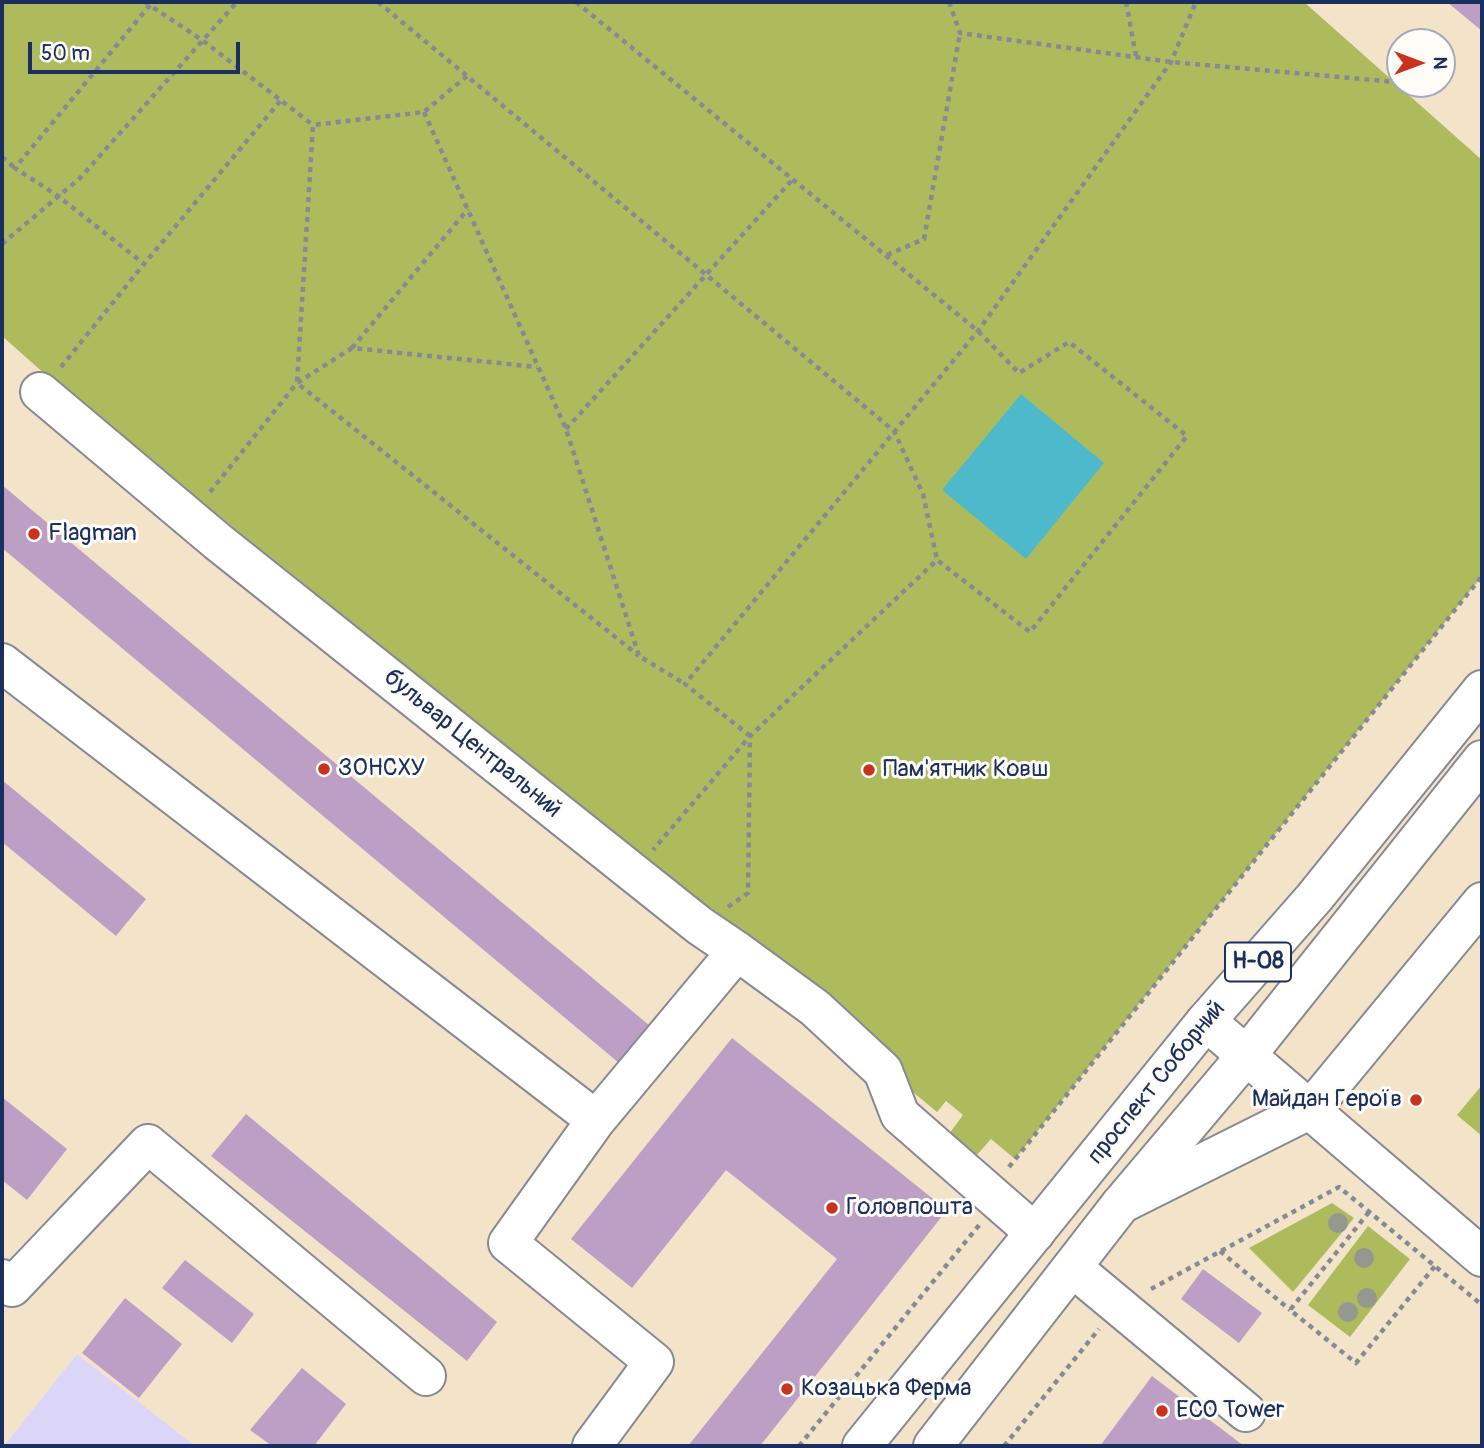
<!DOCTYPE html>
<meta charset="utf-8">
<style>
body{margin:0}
#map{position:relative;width:1484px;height:1448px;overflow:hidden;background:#f3e4c9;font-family:Pangolin,sans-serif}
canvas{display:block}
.frame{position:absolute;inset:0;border:4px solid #1b2f5e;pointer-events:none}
.north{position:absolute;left:1386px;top:28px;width:70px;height:70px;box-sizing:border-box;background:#fdfcf7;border:2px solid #a3aaba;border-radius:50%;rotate:90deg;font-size:19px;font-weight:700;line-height:28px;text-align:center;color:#1b2f5e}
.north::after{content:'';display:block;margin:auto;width:24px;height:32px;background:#c8321e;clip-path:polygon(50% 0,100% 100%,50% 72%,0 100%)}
.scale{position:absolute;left:28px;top:42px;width:212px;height:32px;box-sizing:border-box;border:4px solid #1b2f5e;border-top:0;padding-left:9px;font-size:21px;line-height:24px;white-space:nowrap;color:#1b2f5e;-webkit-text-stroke:5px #fdfcf7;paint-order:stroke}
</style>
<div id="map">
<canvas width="1484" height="1448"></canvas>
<div class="frame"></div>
<div class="north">N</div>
<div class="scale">50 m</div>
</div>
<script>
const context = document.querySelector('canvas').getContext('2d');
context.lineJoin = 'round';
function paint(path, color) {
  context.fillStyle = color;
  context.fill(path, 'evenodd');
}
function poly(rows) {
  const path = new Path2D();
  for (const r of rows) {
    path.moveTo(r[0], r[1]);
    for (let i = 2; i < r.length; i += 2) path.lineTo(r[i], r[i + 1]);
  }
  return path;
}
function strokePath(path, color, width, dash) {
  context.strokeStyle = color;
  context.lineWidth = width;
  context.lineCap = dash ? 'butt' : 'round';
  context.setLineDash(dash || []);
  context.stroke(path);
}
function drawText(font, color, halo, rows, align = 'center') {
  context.font = font + ' Pangolin,sans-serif';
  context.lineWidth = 6;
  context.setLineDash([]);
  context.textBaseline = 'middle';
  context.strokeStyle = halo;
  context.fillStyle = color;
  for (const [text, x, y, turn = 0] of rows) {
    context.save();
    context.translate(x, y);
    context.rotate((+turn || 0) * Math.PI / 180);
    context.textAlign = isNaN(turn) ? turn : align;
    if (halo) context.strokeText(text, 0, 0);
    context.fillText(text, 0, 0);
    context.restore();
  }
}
paint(poly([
 [77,1354,195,1446,4,1446]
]), '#dbd6f7');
paint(poly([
 [2,2,1304,2,1482,160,1482,576,1015,1159,991,1139,976,1156,949,1134,963,1115,946,1101,937,1112,885,1069,876,1041,427,682,422,688,302,594,307,586,74,400,2,336],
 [1482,1085,1482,1136,1457,1115],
 [1332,1203,1354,1218,1293,1292,1249,1248],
 [1368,1226,1410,1259,1350,1337,1308,1305]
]), '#aebb5d');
paint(poly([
 [1021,394,1104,463,1026,559,942,490]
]), '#4fb9cc');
paint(poly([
 [1447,2,1482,2,1482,31],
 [2,485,656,1031,625,1068,2,548],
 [2,780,146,899,116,936,2,842],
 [732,1038,947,1210,760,1446,688,1446,837,1259,726,1170,632,1288,571,1239],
 [2,1097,67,1149,27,1200,2,1180],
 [246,1114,497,1322,467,1361,211,1156],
 [185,1260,254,1314,232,1343,162,1288],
 [1203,1269,1262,1313,1239,1343,1181,1299],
 [125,1298,182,1344,139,1398,82,1353],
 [302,1368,346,1404,314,1446,272,1446,250,1430],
 [1152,1376,1244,1446,1100,1446]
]), '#bd9fc5');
const minor = poly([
 [40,392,217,541,700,926,737,951,596,1120,508,1243,654,1362,592,1446],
 [2,663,596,1120],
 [737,951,815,1008,883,1071,900,1115,1035,1233],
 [1206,1021,1482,1257],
 [1121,1204,1311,1109,1482,902],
 [1073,1268,1246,1412],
 [2,1279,12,1287,148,1144,426,1376]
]);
const major = poly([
 [862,1446,1206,1021,1314,898,1482,690],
 [933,1446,1121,1204,1246,1056,1482,760]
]);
strokePath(minor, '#878a94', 42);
strokePath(major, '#878a94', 42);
strokePath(poly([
 [145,2,202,40,313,125],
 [378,2,894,431,923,494,937,560],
 [576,2,978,331,1019,373,1069,342,1187,436,1030,632,937,560,750,736,653,850],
 [949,2,960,33,1171,62,1396,82,1400,78],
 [1126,2,1136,56],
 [150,5,15,168,58,196,144,264,281,100],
 [467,76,424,112,313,125,297,383,639,656],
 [424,112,566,429,639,656,685,684],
 [2,157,15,168],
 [2,244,80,178,237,2],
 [887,255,924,239,960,33],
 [352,348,468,209],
 [61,367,144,264],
 [566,429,793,179],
 [210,492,297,383,352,348,537,367],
 [750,736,685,684,978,331,1171,62,1196,2],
 [728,907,748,893,750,737],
 [1009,1167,1482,576],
 [1369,1212,1290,1310,1356,1363,1435,1266],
 [1220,1251,1290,1310],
 [1151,1289,1339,1187,1482,1305],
 [799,1446,980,1224],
 [1004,1446,1099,1329]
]), '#878a94', 4.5, [5, 5]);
strokePath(minor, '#fff', 38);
strokePath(major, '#fff', 38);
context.fillStyle = '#94988e';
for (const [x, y] of [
 [1338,1223],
 [1364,1258],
 [1367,1298],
 [1348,1312]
]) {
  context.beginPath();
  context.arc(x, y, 10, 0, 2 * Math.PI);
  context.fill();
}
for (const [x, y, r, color] of [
 [34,534,7,"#c8321e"],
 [324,769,7,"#c8321e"],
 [869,770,7,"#c8321e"],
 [1416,1100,7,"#c8321e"],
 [832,1208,7,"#c8321e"],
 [787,1389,7,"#c8321e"],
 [1162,1411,7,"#c8321e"]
]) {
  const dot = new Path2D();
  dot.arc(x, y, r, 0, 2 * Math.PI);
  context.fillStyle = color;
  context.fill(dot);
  strokePath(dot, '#fdfcf7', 2.5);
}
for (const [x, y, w] of [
 [1258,962,66]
]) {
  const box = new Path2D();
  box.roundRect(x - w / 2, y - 19.5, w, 39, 5);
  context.fillStyle = '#fdfcf7';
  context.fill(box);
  strokePath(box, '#1b2f5e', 2);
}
drawText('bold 23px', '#1b2f5e', null, [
 ["Н-08",1258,962]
]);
drawText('24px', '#1b2f5e', '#fdfcf7', [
 ["Flagman",48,534],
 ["ЗОНСХУ",338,769],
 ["Пам'ятник Ковш",883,770],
 ["Майдан Героїв",1402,1100,"right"],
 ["Головпошта",846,1208],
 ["Козацька Ферма",801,1389],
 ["ECO Tower",1176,1411]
], 'left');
drawText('24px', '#1b2f5e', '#fdfcf7', [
 ["бульвар Центральний",472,744,39],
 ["проспект Соборний",1157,1083,-51]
]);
</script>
